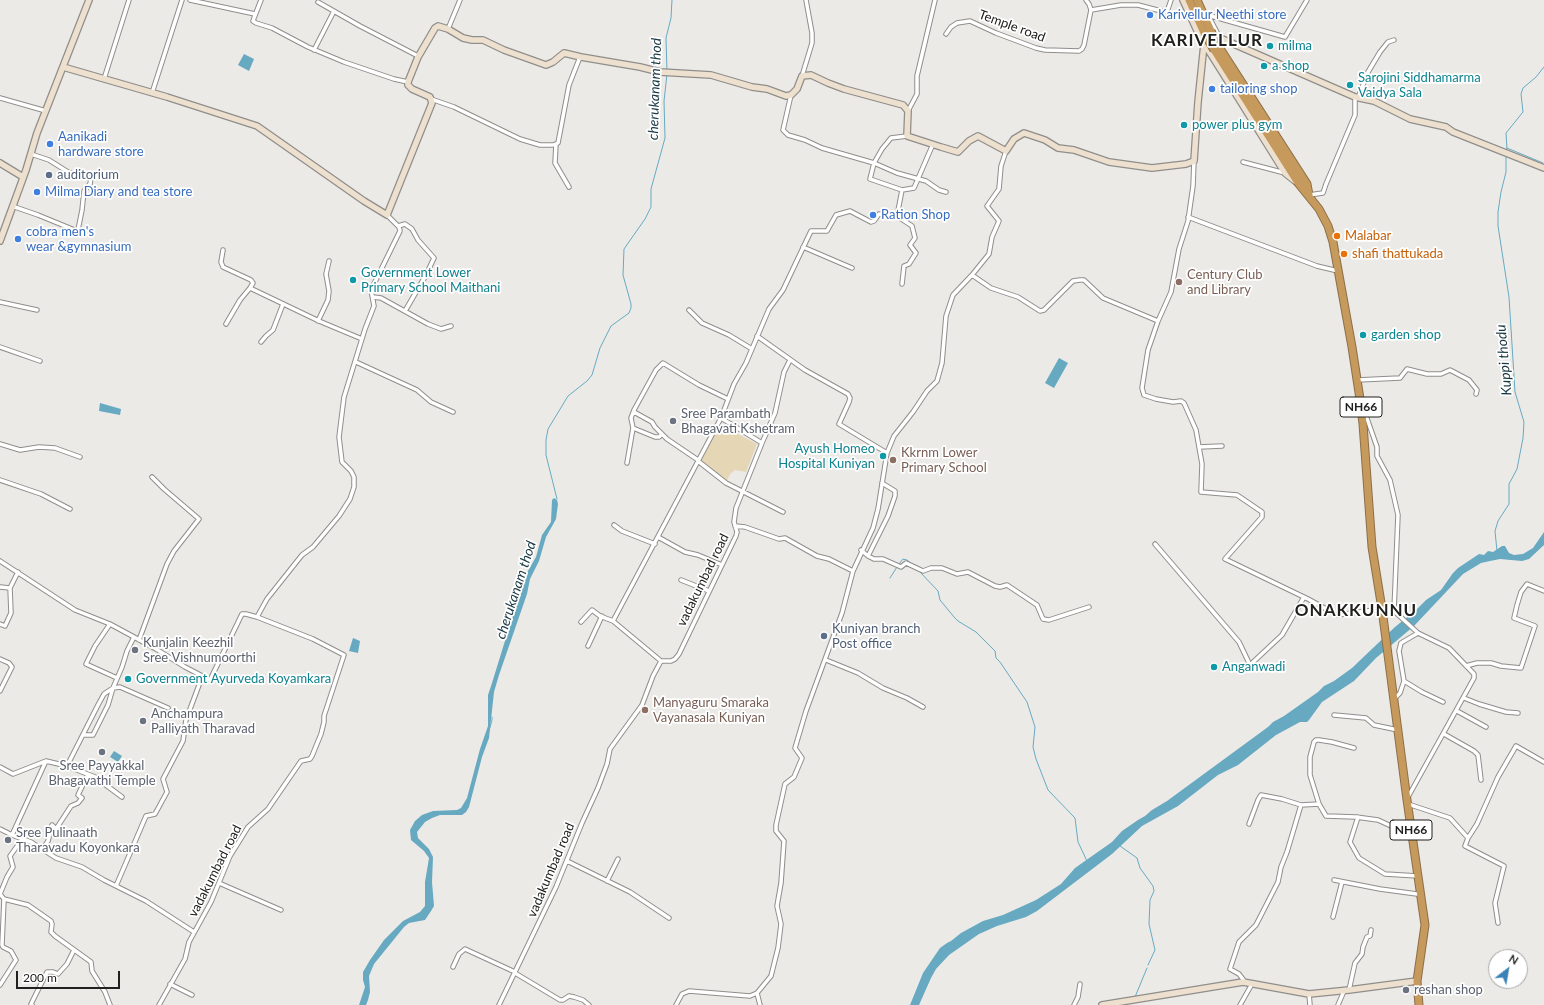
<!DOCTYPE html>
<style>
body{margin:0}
#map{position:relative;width:1544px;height:1005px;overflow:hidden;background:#eceae7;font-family:Lato,sans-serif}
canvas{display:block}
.north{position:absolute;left:1488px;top:949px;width:40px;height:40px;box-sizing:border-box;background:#fff;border:1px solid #a6a6a5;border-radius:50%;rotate:31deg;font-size:11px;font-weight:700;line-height:16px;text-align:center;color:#20201f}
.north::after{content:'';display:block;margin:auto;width:14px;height:18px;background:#3b83b7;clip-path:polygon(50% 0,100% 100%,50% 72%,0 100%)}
.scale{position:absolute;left:16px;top:971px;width:104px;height:18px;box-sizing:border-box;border:2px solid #20201f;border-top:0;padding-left:5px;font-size:12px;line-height:14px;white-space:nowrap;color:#20201f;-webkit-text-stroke:3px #fff;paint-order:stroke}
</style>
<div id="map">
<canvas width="1544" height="1005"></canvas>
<div class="north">N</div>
<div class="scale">200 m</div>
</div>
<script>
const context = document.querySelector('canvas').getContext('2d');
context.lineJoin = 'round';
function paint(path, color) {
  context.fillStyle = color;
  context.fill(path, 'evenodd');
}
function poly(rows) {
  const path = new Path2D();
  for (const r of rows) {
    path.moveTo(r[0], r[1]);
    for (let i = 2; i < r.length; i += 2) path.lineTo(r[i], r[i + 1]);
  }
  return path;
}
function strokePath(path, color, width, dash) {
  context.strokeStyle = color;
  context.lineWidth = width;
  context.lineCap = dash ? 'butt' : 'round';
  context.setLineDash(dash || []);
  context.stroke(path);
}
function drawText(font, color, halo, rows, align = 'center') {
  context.font = font + ' Lato,sans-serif';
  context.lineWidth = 3.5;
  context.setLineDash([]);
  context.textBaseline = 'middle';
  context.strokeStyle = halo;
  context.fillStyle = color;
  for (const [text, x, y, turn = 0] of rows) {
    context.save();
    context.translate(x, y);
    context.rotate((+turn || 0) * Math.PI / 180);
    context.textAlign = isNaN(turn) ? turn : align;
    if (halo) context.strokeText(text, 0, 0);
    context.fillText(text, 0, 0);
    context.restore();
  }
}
paint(poly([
 [719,424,757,444,746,472,735,470,730,474,727,481,700,461]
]), '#e5d7b5');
paint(poly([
 [244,54,254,59,249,71,238,65],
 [1059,358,1068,363,1054,388,1045,383],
 [100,403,121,409,120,415,99,411],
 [554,498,557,500,558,504,556,519,546,537,539,561,530,579,527,594,499,675,494,692,489,738,482,757,469,807,466,812,462,815,440,815,432,818,425,822,417,832,418,838,429,849,433,857,432,882,434,906,431,911,425,920,409,923,404,927,374,964,369,976,370,992,368,1000,366,1005,359,1005,365,987,363,980,363,972,370,960,384,940,403,921,420,912,425,906,425,882,429,858,424,851,411,840,410,830,415,821,422,815,433,811,457,810,461,808,467,798,480,749,488,726,488,695,492,683,525,576,536,557,542,535,551,522,552,500],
 [1544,532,1544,545,1529,559,1522,561,1500,559,1490,561,1481,563,1463,574,1414,626,1376,658,1354,681,1322,702,1309,720,1307,722,1300,722,1276,735,1238,765,1218,775,1178,806,1142,826,1112,854,1037,911,1026,917,997,926,979,934,949,955,936,969,931,978,919,1005,910,1005,923,973,940,948,947,943,951,941,961,933,983,921,1003,915,1036,900,1061,884,1075,868,1112,842,1122,831,1138,820,1145,816,1152,810,1167,801,1268,727,1273,722,1284,716,1318,692,1324,686,1334,681,1352,668,1395,627,1417,609,1426,600,1441,590,1453,573,1458,568,1479,554,1484,555,1488,551,1493,552,1502,546,1505,546,1509,553,1514,555,1523,554,1533,548],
 [353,638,360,641,358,653,349,651],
 [114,751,122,756,118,762,110,757]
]), '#66a9c1');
strokePath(poly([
 [667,71,666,38,671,18,672,0],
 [1507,148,1543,163],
 [1507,149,1506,133,1523,112,1521,94,1523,88,1536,77,1544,67],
 [557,499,546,455,546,440,548,429,568,396,587,381,592,375,600,348,611,326,629,313,631,308,631,304,623,275,624,249,645,219,651,207,651,189,665,138,664,101,667,74],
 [1497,551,1495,531,1498,521,1509,504,1509,484,1517,469,1523,438,1524,422,1515,392,1509,297,1498,226,1498,212,1501,192,1506,172,1506,157],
 [899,564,903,559,907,560,912,564],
 [920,572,938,591,940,600,954,617,958,621,976,632,995,651,996,658,1000,662,1027,702,1035,727,1033,747,1036,759,1048,790,1075,818,1078,842,1087,861],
 [890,578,897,567],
 [489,731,492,720,492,717],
 [1120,846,1137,858,1140,868,1153,886,1154,891,1150,900,1149,924,1155,950,1148,965],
 [1135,997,1147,968]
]), '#66a9c1', 1);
const street = poly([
 [190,0,255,14],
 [261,0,254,18,253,21,256,23,272,28,308,47,344,62,394,79,408,82],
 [1086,0,1089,4,1091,10,1121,5,1138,5,1165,12,1168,9,1171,0],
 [318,2,360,26,418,56],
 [448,29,460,0],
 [946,34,951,27,957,23,970,21,996,33,1036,48,1045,50,1079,51,1082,49,1084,45,1091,10],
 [1220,38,1209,17,1211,16,1285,37,1307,0],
 [314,50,334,11],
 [802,76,812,43,812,33,806,0],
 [104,79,129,0],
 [152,93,182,0],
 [791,95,783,130,788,135,805,140,822,148,874,163,897,173,926,181,939,190,946,192],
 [0,98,46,111],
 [1358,98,1368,72,1380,52,1388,42,1394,40],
 [431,99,454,107,520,139,540,145,553,145,558,143,569,85,580,57],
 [908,111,917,94,917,76,935,0],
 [556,144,555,163,569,187],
 [1194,161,1193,186,1188,221,1179,249,1171,292,1158,321,1148,350,1142,388,1144,395,1156,399,1173,402,1181,401,1184,403,1196,430,1202,464,1201,492,1237,495,1262,512,1262,517,1225,559,1308,599,1337,615,1382,609],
 [1243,162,1285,173],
 [902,190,870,179,874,163,882,149,891,138,907,136],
 [1309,195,1323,193,1326,184,1355,115,1355,97],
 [12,206,38,215,77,231,78,230,82,210,84,191,90,184,91,178,76,175,68,172,49,160,31,154],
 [897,216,912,226,915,238,910,245,916,253,909,264,904,266,902,284],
 [1188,217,1317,266,1338,271],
 [398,226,405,224,412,229,418,240,434,258,426,275,405,311],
 [803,247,852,268],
 [223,250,221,262,223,267,251,280,253,283,250,288],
 [972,275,991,288,1018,297,1040,311,1044,310,1073,281,1080,280,1084,280,1103,298,1158,321],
 [373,297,381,298,428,324,441,329,451,326],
 [0,302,37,310],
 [689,310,702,323,729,335,752,349],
 [318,321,328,300,329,291,326,274,329,261],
 [226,324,240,300,250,288,319,321,362,339],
 [757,336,805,370,848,394,850,398,849,402,839,424,887,453],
 [261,342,266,336,273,330,283,304],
 [0,347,40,361],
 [356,362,417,390,431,402,453,412],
 [1357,380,1400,378,1407,369,1427,374,1441,374,1450,370,1469,380,1477,390,1476,394],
 [634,410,631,418,633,428,655,437,659,437,661,435],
 [1364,410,1377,447,1377,456,1390,480,1398,515,1394,611,1418,633,1449,648,1474,674,1474,678,1408,797],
 [762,443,775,413,784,372,790,360],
 [0,444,20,450,39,447,55,448,80,457],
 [1199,447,1222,446],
 [698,460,667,439,655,427,652,422,634,412,634,410,656,370,663,363,699,385,728,399],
 [698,461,726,483,783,512],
 [627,463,633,428],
 [0,480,41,494,70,509],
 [614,525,622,531,655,544],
 [735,526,745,527,779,539,785,538,817,556,829,559,853,571],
 [658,537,685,552,698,555,722,565],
 [1155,544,1239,642,1250,665,1282,635,1304,597],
 [861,550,868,556,888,516,895,496,895,491,882,483],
 [868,556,874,559,883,559,901,567,906,563,923,571,931,568,942,568,957,574,968,572,995,586,1000,587,1007,585,1037,605,1043,619,1049,620,1089,607],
 [0,561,75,610,110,624,134,637,127,651,122,667,113,688,104,694,98,705,67,766,46,761,12,835,0,829],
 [681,580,709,591],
 [0,587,10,588,18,572],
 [257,617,267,599,302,555,313,547,339,516,350,499,354,487,354,477,351,471,342,462,339,437,344,397,365,329,374,306,371,290,400,231,399,227,387,215],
 [581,622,592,610,600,616,613,621],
 [0,624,5,626,11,613,10,588],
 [110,624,95,646,86,664,117,678],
 [134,637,156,649,185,667,210,680,242,614,246,614,257,617,313,639,344,655,324,716,324,722,321,734,312,756,310,759,301,761,268,809,248,827,230,856,211,902,189,942,185,959,159,1005],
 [139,640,167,564,174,551,199,519,164,489,152,477],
 [588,646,602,616],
 [0,659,9,663,12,667,0,691],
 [826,660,858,673,883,688,907,698,923,707],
 [661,661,613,621,721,418],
 [1466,666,1477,663,1491,663,1501,666,1521,668,1535,626,1514,618,1517,605,1521,592,1527,584,1544,591],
 [1404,681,1422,692,1443,702],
 [1395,698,1400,693,1404,681,1399,651,1401,643,1418,633],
 [1464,698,1479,704,1506,712,1518,713],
 [1457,711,1486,727],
 [1334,715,1366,718,1374,725,1398,730],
 [1444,734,1474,751,1478,755,1481,780],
 [83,735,93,735,108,705,113,688,120,687,168,708],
 [67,766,95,777,122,797],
 [0,767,13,774,46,761],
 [1319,804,1310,775,1310,757,1314,742,1316,740,1319,740,1332,742,1354,748],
 [1408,804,1450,818,1468,838,1465,846,1504,866,1495,903,1498,923],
 [1358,817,1350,842,1359,858,1385,874,1418,876],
 [1249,824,1258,800,1261,795,1282,799,1301,805],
 [12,835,31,842,56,858,82,867,104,880,146,901,194,932],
 [1468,838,1477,824,1498,777,1516,746,1544,762],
 [44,847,48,841,52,825,56,829,71,806,78,803,82,798,78,795,88,774],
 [567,861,630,892,669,918],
 [1334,880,1380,889,1417,894,1421,893],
 [607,881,618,859],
 [219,883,281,910],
 [116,886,146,816,155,814,167,792,163,779,183,741,186,720,199,685],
 [4,899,0,894,7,877,13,867,10,856,23,838],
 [1333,917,1342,882],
 [453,967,459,954,465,949,515,972],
 [515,973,560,1000,563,1000,569,996,574,997,583,1000,589,1005],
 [1245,982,1239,974,1230,969,1239,942,1256,925,1278,882,1281,867,1287,852,1301,805,1319,804,1326,816,1356,817,1378,820,1402,831,1412,837],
 [170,984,192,995],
 [0,985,16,960,11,951,3,947,2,945,4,899,28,905,51,921,52,924,51,932,55,936,91,962,92,971,105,992,110,1005],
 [1349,990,1355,963,1362,954,1363,947,1367,937,1370,936,1371,930],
 [757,993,760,1005],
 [1309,994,1310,1005],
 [32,1005,31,1004,47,972,53,972,58,974,67,964,74,950],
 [499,1005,556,887,582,823,598,788,607,764,610,749,642,705,653,676,661,661,671,661,675,659,679,654,736,536,737,532,734,522,736,508,762,443,721,418,734,384,746,363,769,309,783,290,811,231,827,231,836,215,850,211,871,222,874,221,879,214,892,216,897,216,902,190,914,188,933,144],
 [676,1005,682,994,689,991,750,996,757,993,771,976,778,948,781,924,777,906,781,883,784,841,776,831,776,825,785,784,794,777,802,758,795,748,806,711,842,613,853,571,873,528,878,509,887,453,894,436,913,412,927,391,937,381,942,363,946,316,953,295,972,275,989,254,992,237,999,221,987,206,999,189,1001,166,1006,151],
 [1074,1005,1078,997,1080,984],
 [1240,1005,1252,984],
 [1338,1005,1344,991]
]);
const secondary = poly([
 [1183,0,1200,37,1224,75,1285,173,1295,181],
 [63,67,167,97,257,126,364,201,387,215,432,103,430,97,412,89,408,85,408,82,418,57,435,28,438,26,448,29,463,38,472,40,483,40,504,50,546,65,553,62,564,53,581,57,640,67,660,72,711,75,752,87,767,89,786,96,791,95,797,89,802,76,811,75,828,83,844,89,903,105,908,111,907,136,941,147,958,152,969,141,978,136,1006,151,1014,139,1024,133,1045,140,1058,148,1074,150,1109,162,1152,168,1186,164,1194,161,1198,102,1204,44,1220,38,1355,97,1374,101,1410,119,1446,127,1453,132,1544,168],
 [0,163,23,177],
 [0,241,26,170,37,133,89,0],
 [1102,1005,1243,982,1309,994,1349,990,1417,981]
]);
const highway = poly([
 [1189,0,1205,35],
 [1197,0,1211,31],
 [1219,47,1307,184,1309,195],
 [1214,50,1298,183,1319,209,1328,226,1333,242,1352,347,1360,399,1363,424,1372,547,1382,609,1407,800,1425,925,1417,981,1419,1005]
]);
strokePath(street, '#8f8e8b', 5.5);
strokePath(secondary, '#8f8e8b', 8);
strokePath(highway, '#8c6f47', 9);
strokePath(street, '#fff', 3.5);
strokePath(secondary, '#eee0ce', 5.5);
strokePath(highway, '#c6995c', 7);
const highwayBridge = poly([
 [1211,31,1219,47],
 [1205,35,1214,50]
]);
strokePath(highwayBridge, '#8c6f47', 9, []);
strokePath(highwayBridge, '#c6995c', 7);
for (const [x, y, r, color] of [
 [1150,15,4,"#3f7fe0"],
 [1270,46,4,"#0f9aa8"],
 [1264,66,4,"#0f9aa8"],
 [1350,85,4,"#0f9aa8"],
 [1212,89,4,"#3f7fe0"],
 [1184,125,4,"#0f9aa8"],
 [50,144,4,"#3f7fe0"],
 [49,175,4,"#5c6f8a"],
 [37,192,4,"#3f7fe0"],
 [873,215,4,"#3f7fe0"],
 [1337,236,4,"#e8710a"],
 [18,239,4,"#3f7fe0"],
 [1344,254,4,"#e8710a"],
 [353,280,4,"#0f9aa8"],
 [1179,282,4,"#8d6e63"],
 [1363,335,4,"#0f9aa8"],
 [673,421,4,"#6b7280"],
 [883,456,4,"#0f9aa8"],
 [893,460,4,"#8d6e63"],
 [824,636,4,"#5c6f8a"],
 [135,650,4,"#6b7280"],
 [1214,667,4,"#0f9aa8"],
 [128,679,4,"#0f9aa8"],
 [645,710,4,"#8d6e63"],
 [143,721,4,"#6b7280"],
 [102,752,4,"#6b7280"],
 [8,840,4,"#6b7280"],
 [1406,990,4,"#6b7280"]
]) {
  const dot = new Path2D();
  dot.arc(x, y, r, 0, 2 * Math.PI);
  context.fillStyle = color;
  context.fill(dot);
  strokePath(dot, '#fff', 1.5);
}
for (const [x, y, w] of [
 [1361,407,42],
 [1411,830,42]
]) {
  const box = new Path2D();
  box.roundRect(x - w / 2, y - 10, w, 20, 3);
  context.fillStyle = '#fff';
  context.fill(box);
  strokePath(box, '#20201f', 1);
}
drawText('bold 12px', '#20201f', null, [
 ["NH66",1361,407],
 ["NH66",1411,830]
]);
drawText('13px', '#366cbe', '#fff', [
 ["Karivellur Neethi store",1158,15],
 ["tailoring shop",1220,89],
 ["Aanikadi",58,137],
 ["hardware store",58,152],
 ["Milma Diary and tea store",45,192],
 ["Ration Shop",881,215],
 ["cobra men's",26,232],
 ["wear &gymnasium",26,247]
], 'left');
drawText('13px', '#20201f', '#fff', [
 ["Temple road",1012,26,20],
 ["vadakumbad road",703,580,-64],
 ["vadakumbad road",551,870,-67],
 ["vadakumbad road",215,871,-63]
]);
drawText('13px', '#0d838f', '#fff', [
 ["milma",1278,46],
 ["a shop",1272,66],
 ["Sarojini Siddhamarma",1358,78],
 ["Vaidya Sala",1358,93],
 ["power plus gym",1192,125],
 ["Government Lower",361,273],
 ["Primary School Maithani",361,288],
 ["garden shop",1371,335],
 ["Ayush Homeo",875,449,"right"],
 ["Hospital Kuniyan",875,464,"right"],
 ["Anganwadi",1222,667],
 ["Government Ayurveda Koyamkara",136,679]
], 'left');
drawText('13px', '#4e5e75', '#fff', [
 ["auditorium",57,175],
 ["Kuniyan branch",832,629],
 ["Post office",832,644]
], 'left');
drawText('13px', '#c56008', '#fff', [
 ["Malabar",1345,236],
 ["shafi thattukada",1352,254]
], 'left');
drawText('13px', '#785e54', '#fff', [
 ["Century Club",1187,275],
 ["and Library",1187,290],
 ["Kkrnm Lower",901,453],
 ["Primary School",901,468],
 ["Manyaguru Smaraka",653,703],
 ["Vayanasala Kuniyan",653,718]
], 'left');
drawText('13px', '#5b616d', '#fff', [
 ["Sree Parambath",681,414],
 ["Bhagavati Kshetram",681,429],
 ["Kunjalin Keezhil",143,643],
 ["Sree Vishnumoorthi",143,658],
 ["Anchampura",151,714],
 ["Palliyath Tharavad",151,729],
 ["Sree Payyakkal",102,766,"center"],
 ["Bhagavathi Temple",102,781,"center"],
 ["Sree Pulinaath",16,833],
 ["Tharavadu Koyonkara",16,848],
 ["reshan shop",1414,990]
], 'left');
drawText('italic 14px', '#183843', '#fff', [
 ["cherukanam thod",655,89,-88],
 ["Kuppi thodu",1504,360,-95],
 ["cherukanam thod",516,590,-72]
]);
context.letterSpacing = '1px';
drawText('bold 17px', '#20201f', '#fff', [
 ["KARIVELLUR",1207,41],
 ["ONAKKUNNU",1356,611]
]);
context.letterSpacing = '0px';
</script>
